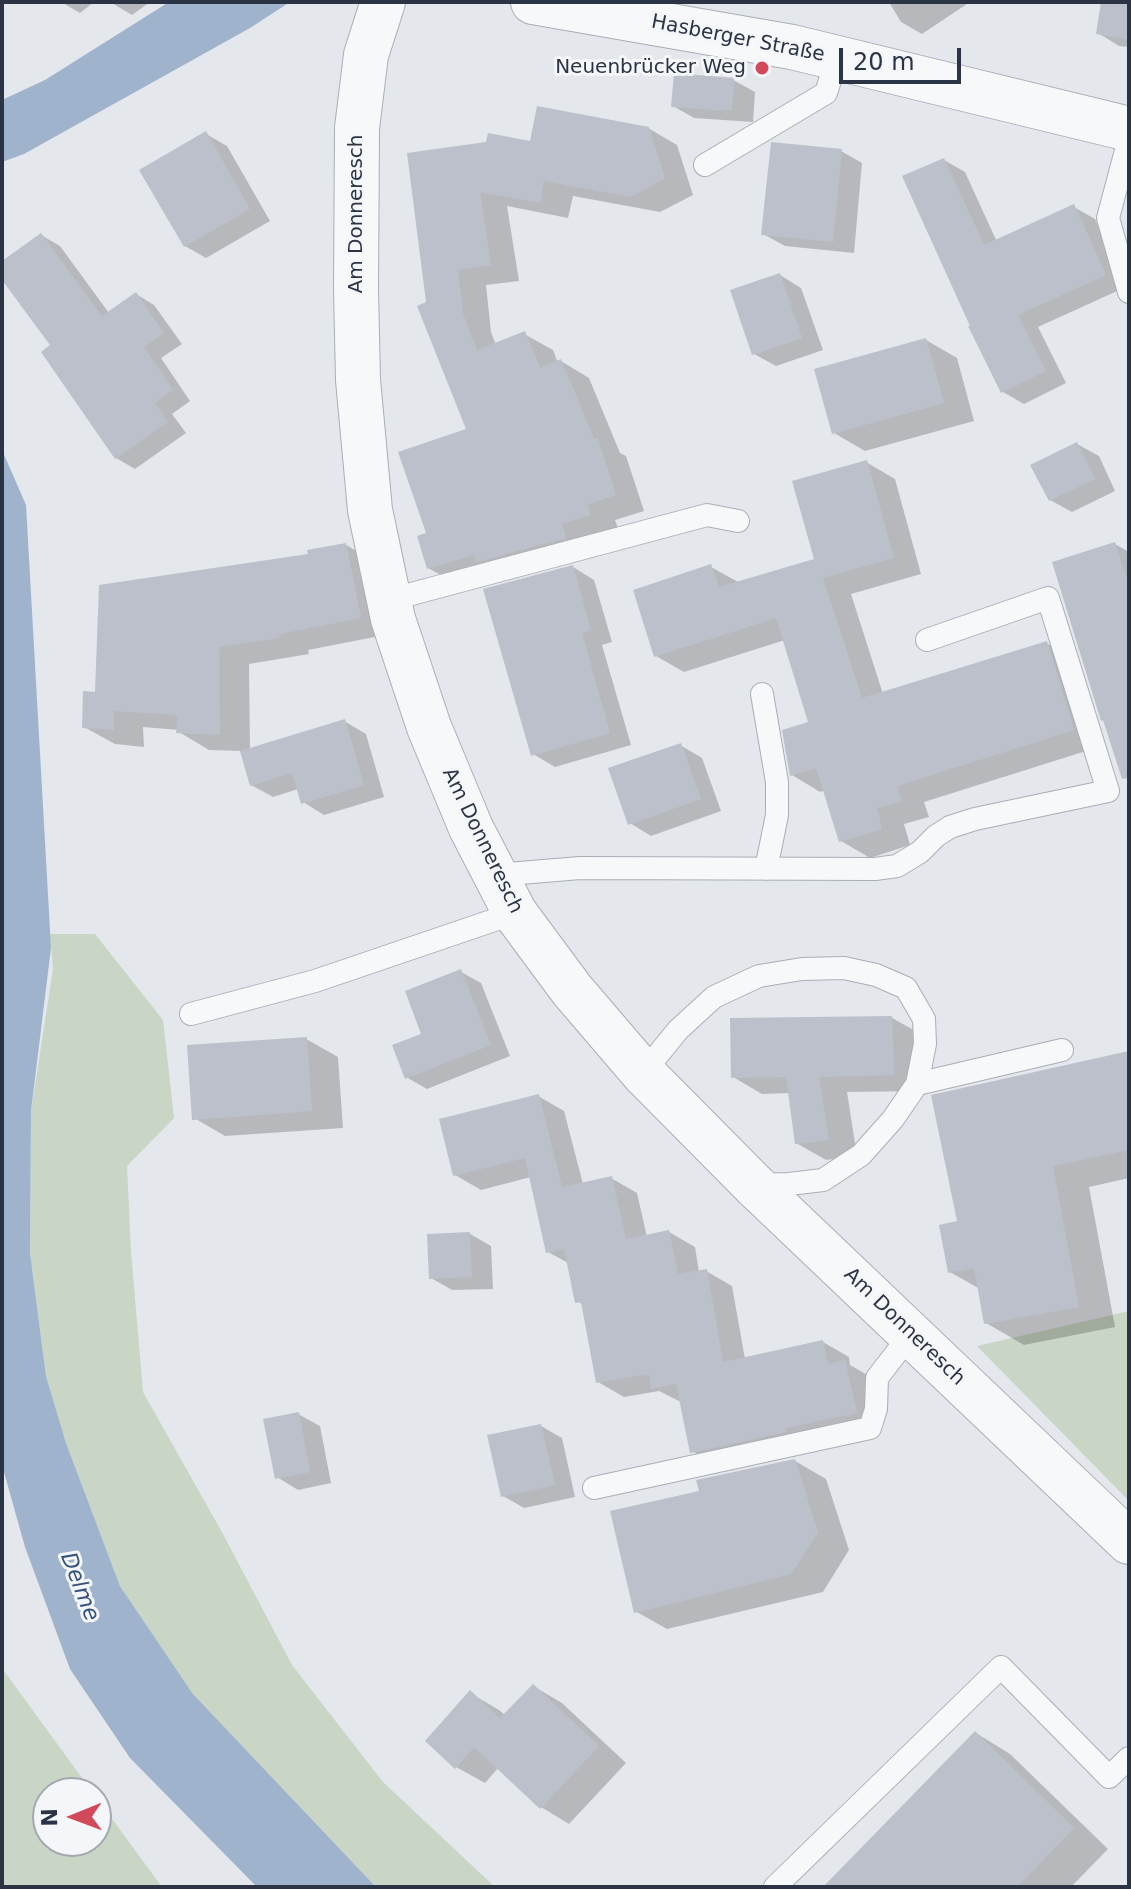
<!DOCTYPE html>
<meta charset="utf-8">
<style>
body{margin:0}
#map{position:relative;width:1131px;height:1889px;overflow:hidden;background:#e4e7ec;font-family:"DejaVu Sans",sans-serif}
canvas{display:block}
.frame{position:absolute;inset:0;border:4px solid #2b3445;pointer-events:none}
.north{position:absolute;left:32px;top:1777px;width:80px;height:80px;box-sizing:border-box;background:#f4f6f9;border:2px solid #a4a8b1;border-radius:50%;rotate:269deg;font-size:22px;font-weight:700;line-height:32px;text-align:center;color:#2b3445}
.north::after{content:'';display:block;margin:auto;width:28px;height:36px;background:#d1495b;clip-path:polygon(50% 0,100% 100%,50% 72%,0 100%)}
.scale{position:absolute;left:839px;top:48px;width:122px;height:36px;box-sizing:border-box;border:4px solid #2b3445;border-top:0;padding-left:10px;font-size:24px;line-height:28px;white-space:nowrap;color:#2b3445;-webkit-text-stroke:6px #f4f6f9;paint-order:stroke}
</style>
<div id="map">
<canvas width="1131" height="1889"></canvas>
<div class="frame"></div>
<div class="north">N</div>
<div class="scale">20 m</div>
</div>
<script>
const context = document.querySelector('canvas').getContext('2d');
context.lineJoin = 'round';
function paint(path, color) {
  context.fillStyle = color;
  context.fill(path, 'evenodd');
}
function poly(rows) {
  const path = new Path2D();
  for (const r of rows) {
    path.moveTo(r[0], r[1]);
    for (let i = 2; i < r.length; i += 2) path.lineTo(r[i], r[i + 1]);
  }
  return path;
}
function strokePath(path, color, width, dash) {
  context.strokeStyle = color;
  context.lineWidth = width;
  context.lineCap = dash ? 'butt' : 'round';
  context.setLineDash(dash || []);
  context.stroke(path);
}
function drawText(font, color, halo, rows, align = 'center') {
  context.font = font + ' "DejaVu Sans",sans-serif';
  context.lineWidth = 6;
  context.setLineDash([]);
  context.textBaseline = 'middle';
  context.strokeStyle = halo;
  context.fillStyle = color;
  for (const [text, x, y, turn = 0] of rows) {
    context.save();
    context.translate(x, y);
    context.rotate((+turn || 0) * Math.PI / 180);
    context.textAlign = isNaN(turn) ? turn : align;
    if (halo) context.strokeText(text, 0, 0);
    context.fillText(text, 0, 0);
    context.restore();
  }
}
paint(poly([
 [50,934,95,934,163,1020,174,1118,127,1166,131,1251,143,1392,223,1534,292,1665,383,1782,495,1887,376,1887,193,1694,120,1586,66,1443,46,1376,30,1253,31,1111,53,969],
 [1129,1311,1129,1501,977,1346],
 [2,1668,93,1793,48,1793,48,1841,96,1841,96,1797,162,1887,2,1887]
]), '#c9d6c5');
paint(poly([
 [169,2,290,2,250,28,24,154,2,162,2,100,45,80],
 [2,450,26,505,51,948,31,1111,30,1253,46,1376,66,1443,120,1586,193,1694,376,1887,257,1887,130,1758,70,1669,25,1547,2,1465]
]), '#9fb4cc');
paint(poly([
 [61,2,94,2,80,13],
 [110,2,150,2,132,15],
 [889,2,970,2,922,34,901,22],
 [1103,2,1129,2,1129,47,1119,46,1098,33],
 [733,80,755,92,753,122,694,118,673,106],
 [648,128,677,145,693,195,660,212,573,196,568,218,507,206,519,281,486,285,491,332,496,345,524,334,553,350,558,363,561,361,589,378,620,453,626,456,644,511,615,520,619,531,457,584,428,568,428,534,469,430,428,304,409,155,532,143],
 [206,134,227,146,270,221,206,258,185,246],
 [841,151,862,163,854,253,785,246,763,234],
 [944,160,965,172,997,242,1074,207,1095,219,1126,287,1038,327,1066,383,1024,404,1003,392],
 [41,235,60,246,109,313,136,294,154,305,182,344,161,358,190,401,172,414,186,433,135,469,116,458,53,346,2,277,2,264],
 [780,275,801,288,823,350,776,366,754,354],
 [926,340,957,358,974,421,865,451,834,433],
 [1077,444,1099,456,1115,491,1072,512,1050,500],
 [866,462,895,479,921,574,851,594,883,694,1046,643,1075,659,1102,746,924,802,929,817,904,824,910,845,870,858,841,841,825,790,820,792,792,775,811,723,785,640,684,672,656,656,711,567,740,583,816,560],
 [1115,544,1129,552,1129,736,1103,720],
 [346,545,376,562,390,634,308,650,309,654,249,664,250,750,344,721,366,734,384,797,324,815,303,802,298,789,273,797,251,785,242,751,209,750,179,732,179,730,143,727,144,747,115,744,84,727,97,694,310,556],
 [573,567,594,580,612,642,602,645,631,745,555,767,533,754],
 [680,745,702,758,721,811,651,836,630,823],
 [461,972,481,983,510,1056,427,1089,406,1077,424,1035],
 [892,1018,921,1034,922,1091,847,1092,857,1156,826,1160,796,1143,790,1093,762,1094,733,1077],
 [306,1039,338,1057,343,1128,225,1136,194,1118],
 [1129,1054,1129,1178,1089,1187,1115,1327,1024,1345,986,1323,980,1289,950,1272,960,1223],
 [538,1096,564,1111,583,1184,611,1178,637,1193,647,1237,669,1232,695,1247,699,1272,706,1271,732,1286,745,1359,823,1342,849,1357,850,1365,871,1377,882,1427,718,1466,692,1451,681,1402,659,1391,624,1397,598,1382,584,1305,577,1301,570,1264,548,1252,531,1177,481,1190,455,1175],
 [470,1234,491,1246,493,1289,452,1290,431,1278],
 [298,1414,320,1426,331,1483,298,1490,277,1477],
 [541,1426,562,1438,575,1497,524,1508,503,1496],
 [795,1461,826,1479,849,1550,823,1592,667,1629,635,1611,701,1493],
 [533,1686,562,1703,626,1763,569,1824,541,1807,498,1768,485,1783,456,1767,470,1693,499,1710,505,1715],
 [976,1733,1010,1754,1108,1849,1071,1887,826,1887]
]), '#0003');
paint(poly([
 [1101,2,1129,2,1129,40,1096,34],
 [674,73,734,78,732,111,671,107],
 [537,106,649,127,665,178,631,197,544,181,540,203,480,192,491,265,458,270,463,314,477,350,525,331,540,368,561,359,594,439,598,438,616,495,588,504,591,515,562,524,566,538,476,562,474,555,427,569,417,536,426,533,398,452,466,429,417,306,426,302,407,153,486,142,488,133,530,141],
 [206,131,250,209,184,247,139,170],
 [771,142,842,149,833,242,761,235],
 [944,158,984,245,1074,204,1106,275,1018,315,1046,371,1001,393,968,326,970,326,902,176],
 [41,233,102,316,136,292,164,333,144,347,173,390,155,403,168,422,115,459,41,352,50,345,2,280,2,261],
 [780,273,802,338,752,355,730,290],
 [926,338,944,403,832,434,814,369],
 [1077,442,1095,479,1049,501,1030,465],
 [867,460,894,558,823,578,862,698,1047,641,1074,730,897,786,902,801,877,808,882,829,839,842,816,768,790,776,782,730,808,722,776,618,654,657,633,590,711,564,719,587,814,559,792,481],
 [1115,542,1129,586,1129,778,1122,779,1103,720,1101,721,1052,562],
 [346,543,361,618,279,634,280,638,219,647,220,735,176,733,178,715,114,711,114,730,82,728,83,691,95,692,99,585,308,554,307,550],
 [573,565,591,630,582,633,610,733,531,756,483,589],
 [345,719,364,785,301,804,292,773,250,786,240,751],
 [681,743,701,799,628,825,608,768],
 [461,969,491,1045,405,1079,392,1045,421,1034,405,991],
 [892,1016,894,1075,819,1077,829,1140,795,1144,786,1077,731,1078,730,1018],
 [307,1037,312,1111,192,1120,187,1045],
 [1129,1051,1129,1150,1053,1166,1079,1307,984,1324,974,1268,948,1273,939,1225,957,1221,931,1095],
 [539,1094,562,1187,612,1176,626,1239,669,1230,678,1274,707,1269,723,1362,823,1340,828,1364,845,1360,857,1413,785,1428,786,1432,690,1453,676,1384,651,1389,649,1374,596,1383,581,1302,575,1303,564,1249,546,1253,525,1158,453,1176,439,1119],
 [470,1232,472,1277,429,1279,427,1234],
 [299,1412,310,1472,275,1479,263,1419],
 [541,1424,555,1485,501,1497,487,1435],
 [795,1459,818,1532,791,1574,634,1613,610,1511,699,1491,696,1480],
 [533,1684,599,1746,540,1809,474,1747,455,1769,425,1741,470,1690,500,1718],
 [975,1731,1074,1828,1017,1887,823,1887]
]), '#bbc0ca');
const service = poly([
 [1129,139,1108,218,1129,292],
 [705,165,826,93,837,58],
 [389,600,707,515,738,521],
 [762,694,777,782,777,815,766,869],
 [496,875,580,868,875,869,897,866,920,852,936,836,950,827,975,819,1108,791,1048,598,927,640],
 [191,1014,315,981,515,913],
 [643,1073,678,1030,714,997,759,976,802,969,844,968,876,975,906,988,924,1019,925,1044,917,1084,893,1119,861,1155,823,1180,789,1184,755,1185],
 [917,1084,1062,1050],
 [594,1488,870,1428,876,1409,877,1378,911,1334],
 [775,1887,1001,1667,1109,1777,1129,1758]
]);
const minor = poly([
 [383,2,366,55,357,128,356,289,358,380,370,510,393,619,429,727,471,828,515,913,572,990,643,1073,754,1185,1129,1542],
 [533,2,792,47,1129,129]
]);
strokePath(service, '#a9aeb7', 24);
strokePath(minor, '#a9aeb7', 46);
strokePath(service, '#f7f8fa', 22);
strokePath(minor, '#f7f8fa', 44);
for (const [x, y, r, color] of [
 [762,68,8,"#d1495b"]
]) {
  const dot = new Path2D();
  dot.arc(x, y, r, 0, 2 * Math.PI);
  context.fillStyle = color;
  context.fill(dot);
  strokePath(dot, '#f4f6f9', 3);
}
drawText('20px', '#2b3445', '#f4f6f9', [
 ["Hasberger Straße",738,39,11],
 ["Am Donneresch",357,214,-90],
 ["Am Donneresch",482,841,64],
 ["Am Donneresch",904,1327,44]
]);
drawText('20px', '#2b3445', '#f4f6f9', [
 ["Neuenbrücker Weg",746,68]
], 'right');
drawText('italic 22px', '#34527a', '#f4f6f9', [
 ["Delme",79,1587,69]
]);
</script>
